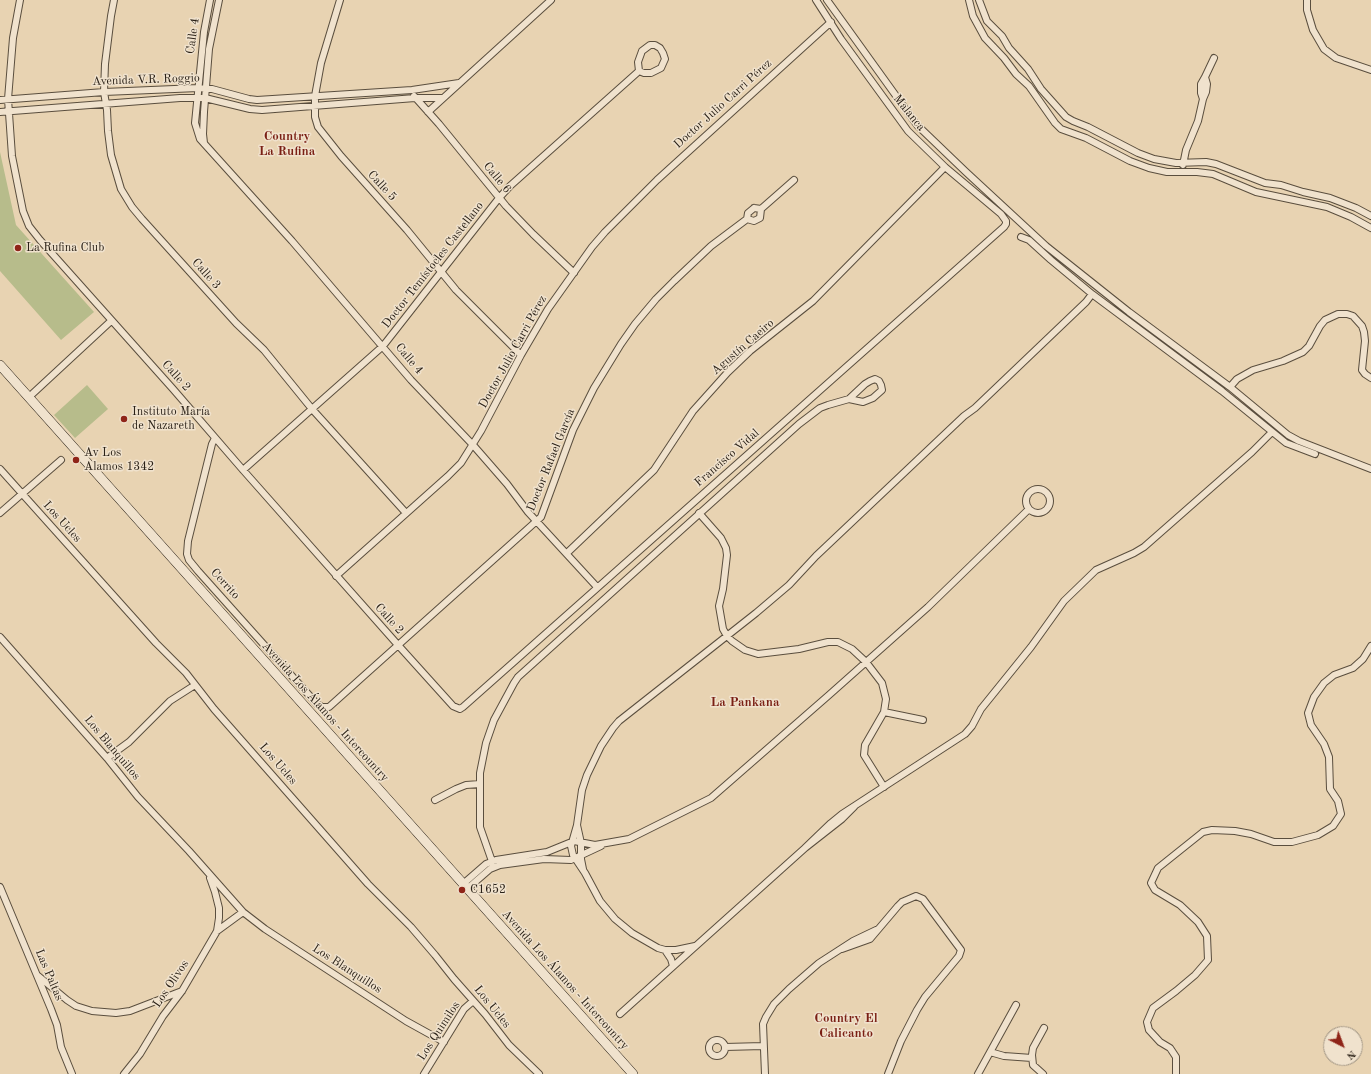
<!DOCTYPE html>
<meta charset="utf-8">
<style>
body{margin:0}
#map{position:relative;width:1371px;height:1074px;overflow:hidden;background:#e8d3b2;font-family:"Old Standard TT",serif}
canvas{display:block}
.north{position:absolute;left:1323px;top:1026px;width:40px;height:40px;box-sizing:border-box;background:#f0e2cd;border:1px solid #a19584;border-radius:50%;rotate:138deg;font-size:11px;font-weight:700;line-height:16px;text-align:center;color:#2a2117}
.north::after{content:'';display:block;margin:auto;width:14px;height:18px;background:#8f2418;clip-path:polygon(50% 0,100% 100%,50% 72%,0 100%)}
</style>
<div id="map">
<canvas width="1371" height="1074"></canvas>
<div class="north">N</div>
</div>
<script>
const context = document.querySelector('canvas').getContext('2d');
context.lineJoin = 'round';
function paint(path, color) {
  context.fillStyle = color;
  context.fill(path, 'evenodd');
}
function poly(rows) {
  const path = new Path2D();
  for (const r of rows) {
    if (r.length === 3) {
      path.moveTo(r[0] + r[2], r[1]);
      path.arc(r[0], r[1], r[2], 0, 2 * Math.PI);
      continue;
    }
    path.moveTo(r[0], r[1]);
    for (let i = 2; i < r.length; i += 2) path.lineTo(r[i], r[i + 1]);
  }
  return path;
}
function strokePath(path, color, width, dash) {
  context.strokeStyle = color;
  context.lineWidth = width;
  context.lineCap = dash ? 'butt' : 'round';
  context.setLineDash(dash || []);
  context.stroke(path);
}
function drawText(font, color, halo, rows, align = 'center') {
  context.font = font + ' "Old Standard TT",serif';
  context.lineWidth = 3;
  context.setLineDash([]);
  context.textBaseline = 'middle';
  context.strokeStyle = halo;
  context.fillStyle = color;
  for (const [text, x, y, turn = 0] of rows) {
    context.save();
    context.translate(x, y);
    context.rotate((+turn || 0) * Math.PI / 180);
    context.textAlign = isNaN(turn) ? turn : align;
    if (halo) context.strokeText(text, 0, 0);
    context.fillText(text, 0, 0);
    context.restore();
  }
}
paint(poly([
 [0,152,16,225,94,312,61,340,0,271],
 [87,385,108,409,75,438,54,415]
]), '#b7bc8b');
const minor = poly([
 [20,0,13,38,8,99,12,156,23,211,29,226,40,240,173,389,243,470,398,645,453,706,460,709,463,707,1004,227,1006,224,1006,221,1001,214,945,167,908,131,841,39,816,0],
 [114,0,111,16,105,64,104,92,107,110,108,131,111,155,121,189,132,207,142,219,236,323,264,350,312,409,406,513],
 [210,0,204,32,195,123,200,139,292,241,411,380,473,445,507,484,528,512,597,587],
 [340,0,321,63,315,96,315,117,318,127,341,156,407,230,456,290,521,355],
 [827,0,917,125,966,172,1046,246,1129,312,1230,387,1288,435,1299,441,1371,469],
 [969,0,973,16,985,38,1004,58,1016,74,1029,86,1055,123,1061,129,1086,138,1130,161,1149,168,1167,172,1197,172,1213,174,1256,192,1327,207,1351,217,1371,228],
 [979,0,987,21,1002,36,1009,48,1028,69,1041,89,1066,117,1073,121,1088,127,1138,153,1154,159,1176,163,1206,162,1216,164,1265,183,1281,185,1303,192,1330,198,1356,208,1371,216],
 [1307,0,1307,10,1313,30,1324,49,1336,58,1371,70],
 [1205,77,1214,58],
 [414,96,439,124,506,206,533,234,574,273],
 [0,100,104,92,198,88,212,89,249,99,257,100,412,90,459,83],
 [0,112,180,98,205,98,250,109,262,110,415,98,442,98],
 [428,112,551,0],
 [204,143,203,134,204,112,209,49,219,0],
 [1183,165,1186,150,1198,121,1203,99,1206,92,1207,84,1205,77,1201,84,1201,93,1203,99],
 [754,208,761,209,760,218,754,221,747,219,748,213,754,208],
 [761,209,794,180],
 [1021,237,1029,240,1051,260,1092,294],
 [1230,387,1237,379,1253,370,1283,361,1303,352,1309,346,1320,326,1325,320,1338,314,1347,314,1353,316,1362,326,1364,332,1365,341,1362,370,1365,374,1371,378],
 [29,397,111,321],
 [215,438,212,444,188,541,187,554,189,560,198,571,317,704,322,707,329,707,541,517,573,430,594,388,621,344,635,324,656,299,674,281,711,246,747,219],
 [0,469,156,643,186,673,214,709,368,884,411,927,435,955,454,979,485,1014,509,1045,539,1074],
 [243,470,383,346,499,198,510,186,639,71,644,73,651,73,661,68,665,59,663,53,660,48,655,45,650,45,642,51,638,62,639,71],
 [1038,501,12],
 [0,513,61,460],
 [699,513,721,538,726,548,727,555,723,589,719,606,723,629,727,636,732,641,745,650,758,654,799,649,828,642,838,642,852,649,866,662,882,683,886,699,884,712,865,745,864,755,884,787],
 [567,553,654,470,693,411,728,372,750,351,813,301,945,167],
 [336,576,448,476,461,463,481,431,521,355,548,309,592,247,605,232,657,180,831,22],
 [0,637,107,758,138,797,189,851,243,912,265,929,406,1021,444,1042],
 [884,712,923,720],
 [107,758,129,742,170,701,195,685],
 [435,800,456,789,466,785,480,784],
 [854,807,842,819,805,848,831,823,842,814,965,734,972,726,981,709,1031,647,1064,601,1096,570,1134,553,1144,547,1252,452,1272,432],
 [577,825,582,790,587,775,601,746,613,728,619,721,756,613,789,585,816,556,964,416,975,408,1086,302,1092,294,1222,391,1286,443,1315,454],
 [494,867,480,827,480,773,486,743,494,720,514,683,518,677,799,424,820,408,828,405,849,399,863,402,873,398,882,390,881,385,879,381,875,379,870,381,865,384,849,399],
 [583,869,581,859,581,843,577,825,571,846,573,855,585,873,600,901,615,919,632,933,658,948,665,950],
 [210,878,215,892,219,908,219,918,217,931],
 [463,884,486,864,496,860,547,852,574,841,595,845,629,839,711,798,829,695,928,607,1029,509],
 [0,887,51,1009,57,1025,61,1047,72,1074],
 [467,889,490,869,500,865,544,859,571,860,601,846],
 [842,949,870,939,898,906,902,902,916,896,923,899,961,950,959,956,925,997,917,1010,901,1041,888,1074],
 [673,966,671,959,665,950,676,950,695,946],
 [37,975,67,1000,76,1006,92,1011,116,1013,130,1011,182,991],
 [620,1014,805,848],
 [717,1048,8],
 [725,1047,763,1046],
 [990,1052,1004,1056,1032,1058],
 [124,1074,140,1054,163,1016,182,991,217,931,243,912],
 [424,1074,464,1009,473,1001],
 [765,1074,763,1024,766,1017,774,1004,789,989,819,963,853,941,876,930],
 [978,1074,1016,1005],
 [1043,1074,1033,1065,1032,1055,1033,1048,1044,1028],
 [1176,1074,1176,1057,1170,1048,1160,1042,1149,1030,1147,1022,1153,1008,1176,991,1195,975,1208,960,1207,936,1198,922,1180,905,1155,890,1151,883,1158,868,1203,832,1212,830,1235,831,1251,834,1274,842,1292,842,1318,835,1333,826,1341,814,1338,801,1330,789,1329,757,1324,744,1311,725,1308,713,1314,697,1324,683,1334,675,1353,668,1363,659,1371,646]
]);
const secondary = poly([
 [0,365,633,1074]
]);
strokePath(minor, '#5a4e3e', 8);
strokePath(secondary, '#2a2117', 10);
strokePath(minor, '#f0e2cd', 6);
strokePath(secondary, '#f0e2cd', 9);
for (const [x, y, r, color] of [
 [18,248,4,"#8f2418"],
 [124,419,4,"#8f2418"],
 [76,460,4,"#8f2418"],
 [462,890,4,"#8f2418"]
]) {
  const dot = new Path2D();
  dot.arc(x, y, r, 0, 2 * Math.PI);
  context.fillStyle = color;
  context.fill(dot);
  strokePath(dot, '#f0e2cd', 1.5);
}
drawText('12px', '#2a2117', '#f0e2cd', [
 ["Calle 4",193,36,-82],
 ["Avenida V.R. Roggio",146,80,-2],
 ["Doctor Julio Carri Pérez",723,104,-42],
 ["Malanca",909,113,51],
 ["Calle 6",497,178,50],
 ["Calle 5",382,186,47],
 ["Doctor Temístocles Castellano",433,265,-52],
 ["Calle 3",206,274,48],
 ["Agustín Caeiro",743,347,-41],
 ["Doctor Julio Carri Pérez",513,352,-61],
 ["Calle 4",409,359,50],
 ["Calle 2",176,376,48],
 ["Francisco Vidal",727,458,-41],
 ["Doctor Rafael García",551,460,-68],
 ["Los Ucles",62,522,48],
 ["Cerrito",225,584,48],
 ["Calle 2",389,619,48],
 ["Avenida Los Álamos - Intercountry",325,712,48],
 ["Los Blanquillos",112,748,50],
 ["Los Ucles",278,764,49],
 ["Los Blanquillos",347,969,33],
 ["Las Paltas",49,975,67],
 ["Avenida Los Álamos - Intercountry",565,980,48],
 ["Los Olivos",171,984,-56],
 ["Los Ucles",492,1007,51],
 ["Los Quimilos",439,1031,-57]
]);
drawText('12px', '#2a2117', '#f0e2cd', [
 ["La Rufina Club",26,248],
 ["Instituto María",132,412],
 ["de Nazareth",132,426],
 ["Av Los",84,453],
 ["Alamos 1342",84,467],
 ["C1652",470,890]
], 'left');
drawText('bold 13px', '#7a1f14', '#f0e2cd', [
 ["Country",287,137],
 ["La Rufina",287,152],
 ["La Pankana",745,703],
 ["Country El",846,1019],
 ["Calicanto",846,1034]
]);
</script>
